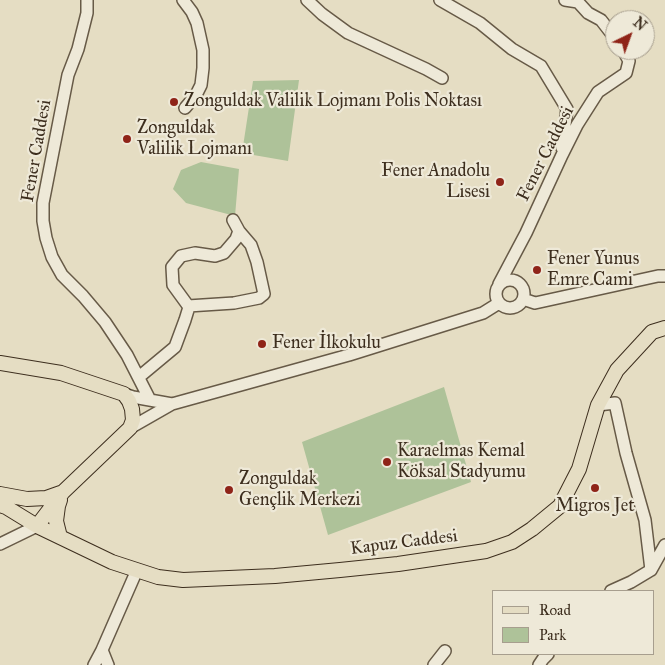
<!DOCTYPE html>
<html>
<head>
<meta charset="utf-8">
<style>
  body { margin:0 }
  #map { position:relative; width:665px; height:665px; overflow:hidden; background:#e5ddc3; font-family:"IM FELL Great Primer",serif }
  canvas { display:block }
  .legend { position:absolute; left:492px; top:590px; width:162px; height:65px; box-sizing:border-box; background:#eee9d8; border:1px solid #a79e8e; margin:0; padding:6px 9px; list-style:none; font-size:15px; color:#3d2e1e }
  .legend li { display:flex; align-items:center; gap:10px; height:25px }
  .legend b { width:25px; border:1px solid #a79e8e }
  .north { position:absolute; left:605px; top:10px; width:50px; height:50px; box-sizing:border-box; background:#eee9d8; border:1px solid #a79e8e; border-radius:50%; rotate:42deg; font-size:14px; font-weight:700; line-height:20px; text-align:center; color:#3d2e1e }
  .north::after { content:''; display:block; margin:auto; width:18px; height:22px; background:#8f2418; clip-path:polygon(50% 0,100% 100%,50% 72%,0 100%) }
</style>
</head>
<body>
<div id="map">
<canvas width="665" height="665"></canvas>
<ul class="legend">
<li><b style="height:6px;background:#e5ddc3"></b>Road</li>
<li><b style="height:14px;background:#aec299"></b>Park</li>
</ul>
<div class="north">N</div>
</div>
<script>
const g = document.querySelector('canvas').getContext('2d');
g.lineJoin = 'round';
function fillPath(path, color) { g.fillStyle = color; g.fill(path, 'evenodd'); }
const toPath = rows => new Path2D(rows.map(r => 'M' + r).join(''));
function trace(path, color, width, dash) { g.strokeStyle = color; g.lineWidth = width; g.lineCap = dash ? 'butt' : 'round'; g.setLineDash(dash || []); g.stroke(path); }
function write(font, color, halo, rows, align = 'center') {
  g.font = font + ' "IM FELL Great Primer",serif'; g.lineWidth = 4.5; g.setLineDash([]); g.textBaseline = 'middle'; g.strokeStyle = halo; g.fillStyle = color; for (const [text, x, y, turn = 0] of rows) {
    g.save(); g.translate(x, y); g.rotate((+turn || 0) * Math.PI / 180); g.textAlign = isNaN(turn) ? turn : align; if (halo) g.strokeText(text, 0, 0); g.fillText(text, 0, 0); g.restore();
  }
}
fillPath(toPath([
  [299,80,288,161,242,153,253,81],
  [201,162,239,169,235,216,186,203,173,189,181,170],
  [444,387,471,482,328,535,302,442]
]), '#aec299');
const minor = toPath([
  [87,0,87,13,78,49,68,75,43,203,43,221,46,238,52,257,62,275,83,296,105,322,127,355,150,400],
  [183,0,192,12,197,23,203,50,203,68,201,85,196,95,185,108],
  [307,0,322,14,348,33,426,69,442,78],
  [440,0,480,23,512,49,541,66,567,109,562,148],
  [565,0,578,2],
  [578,0,578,2,588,13,601,20,615,38],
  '496 294a14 14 0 1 1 28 0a14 14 0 1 1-28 0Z',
  [499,284,526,233,562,155,577,125,598,92,626,73,629,61,623,50],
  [523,299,535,303,658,276,665,276],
  [188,306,234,303,259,298,264,294,257,262,251,245,239,231],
  [139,377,175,347,185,320,189,307,173,285,172,267,181,256,195,253,215,256,224,253,236,239,239,231,233,220],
  [124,394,133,397,172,404],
  [598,405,615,403,626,453,645,520,651,570,631,582,611,591],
  [130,428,172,404,349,355,483,313,499,303],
  [0,544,37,526],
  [651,570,665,545],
  [94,665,102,650],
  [108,665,102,650,137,570],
  [434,665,445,651],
  [539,665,543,659,548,654]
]);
const major = toPath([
  [0,363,61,373,124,394,129,401,132,409,133,420,130,428,63,492,37,526],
  [0,494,27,499,46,498,63,492],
  [60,500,58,506,56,521,60,537],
  [0,505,6,507,37,526,112,562,158,577,183,580,275,576,340,570,398,564,486,551,512,542,532,529,560,506,579,469,598,405,617,370,652,332,665,328]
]);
trace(minor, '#675a47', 14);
trace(major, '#3d2e1e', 16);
trace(minor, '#eee9d8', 11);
trace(major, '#e5ddc3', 14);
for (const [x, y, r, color] of [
  [174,102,5,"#8f2418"],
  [127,139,5,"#8f2418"],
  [500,182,5,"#8f2418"],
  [537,270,5,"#8f2418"],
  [262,344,5,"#8f2418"],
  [387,462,5,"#8f2418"],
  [595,488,5,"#8f2418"],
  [229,490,5,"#8f2418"]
]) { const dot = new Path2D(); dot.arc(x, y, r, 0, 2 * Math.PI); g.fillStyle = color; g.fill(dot); trace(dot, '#eee9d8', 2); }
write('18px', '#3d2e1e', '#eee9d8', [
  ["Zonguldak Valilik Lojmanı Polis Noktası",184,102],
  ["Zonguldak",137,129],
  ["Valilik Lojmanı",137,150],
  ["Fener Anadolu",490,172,"right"],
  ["Lisesi",490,193,"right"],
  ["Fener Yunus",547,260],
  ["Emre Cami",547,281],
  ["Fener İlkokulu",272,344],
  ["Karaelmas Kemal",397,452],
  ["Köksal Stadyumu",397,473],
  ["Zonguldak",239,480],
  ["Gençlik Merkezi",239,501],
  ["Migros Jet",595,507,"center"]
], 'left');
write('18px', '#3d2e1e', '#eee9d8', [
  ["Fener Caddesi",37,151,-80],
  ["Fener Caddesi",546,154,-63],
  ["Kapuz Caddesi",404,543,-7]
]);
</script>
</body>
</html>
